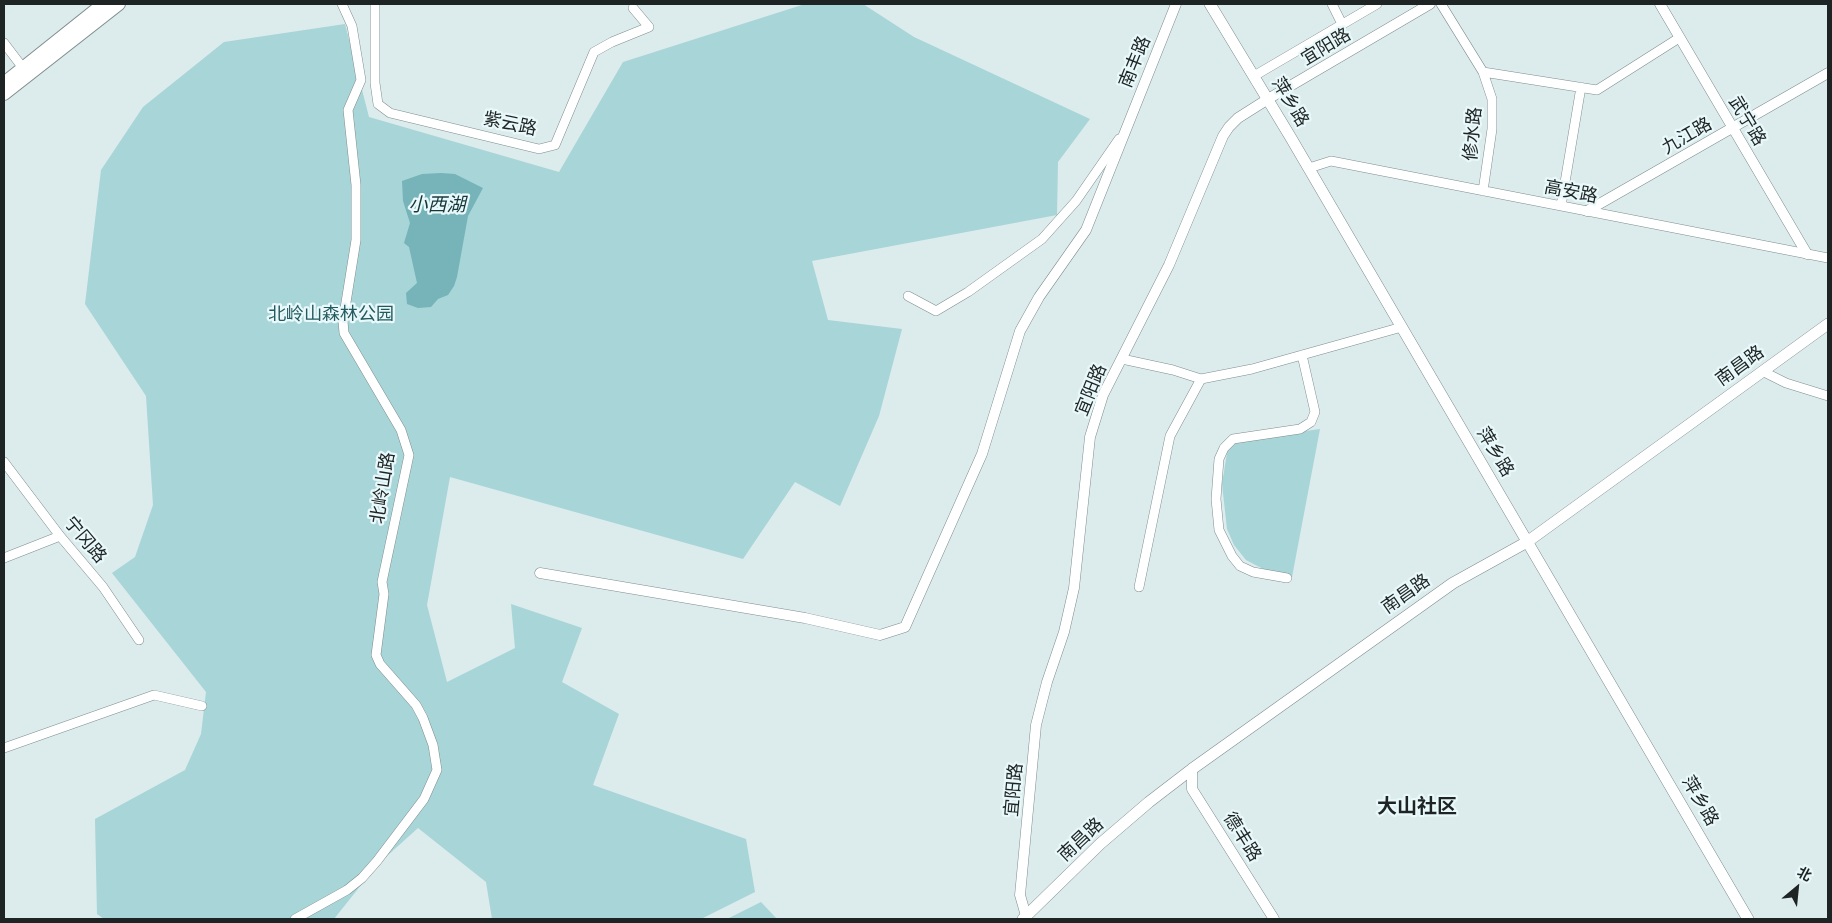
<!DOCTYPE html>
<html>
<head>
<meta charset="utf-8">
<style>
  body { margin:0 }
  #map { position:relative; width:1832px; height:923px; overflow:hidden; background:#dcebec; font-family:"Alegreya Sans","Noto Sans SC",sans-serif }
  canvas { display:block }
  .frame { position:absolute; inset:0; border:5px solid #1e2424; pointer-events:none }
  .north { position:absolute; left:1772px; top:863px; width:50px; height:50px; -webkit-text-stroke:4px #e9f8fa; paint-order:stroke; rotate:28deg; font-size:14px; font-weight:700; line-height:20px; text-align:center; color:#1e2424 }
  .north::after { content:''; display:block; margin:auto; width:18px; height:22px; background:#1e2424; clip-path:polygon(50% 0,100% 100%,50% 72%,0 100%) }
</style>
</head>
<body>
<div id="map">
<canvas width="1832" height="923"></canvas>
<div class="frame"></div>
<div class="north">北</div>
</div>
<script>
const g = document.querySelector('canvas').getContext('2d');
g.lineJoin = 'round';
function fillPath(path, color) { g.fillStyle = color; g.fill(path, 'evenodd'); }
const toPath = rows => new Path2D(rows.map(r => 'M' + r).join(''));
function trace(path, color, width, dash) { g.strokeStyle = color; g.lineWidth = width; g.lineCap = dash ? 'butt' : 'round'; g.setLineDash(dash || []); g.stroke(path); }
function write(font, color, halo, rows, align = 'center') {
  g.font = font + ' "Alegreya Sans","Noto Sans SC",sans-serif'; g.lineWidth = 4.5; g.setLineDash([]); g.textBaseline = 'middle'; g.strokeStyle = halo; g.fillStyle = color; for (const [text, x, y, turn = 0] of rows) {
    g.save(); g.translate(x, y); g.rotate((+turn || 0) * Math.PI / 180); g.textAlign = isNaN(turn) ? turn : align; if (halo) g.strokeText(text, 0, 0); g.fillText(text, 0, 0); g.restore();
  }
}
fillPath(toPath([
  [805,4,863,4,914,37,1090,119,1058,162,1057,215,812,261,828,320,902,329,879,416,840,506,795,482,743,559,450,477,427,605,447,682,515,648,511,604,582,628,562,682,619,714,593,785,746,839,755,892,701,919,492,919,486,882,418,828,377,865,334,919,104,919,97,914,95,819,185,770,201,734,206,692,112,573,135,557,153,505,146,396,85,304,101,170,143,107,224,42,345,24,369,117,559,172,623,62],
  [1320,429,1292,577,1267,571,1246,560,1234,545,1227,529,1222,484,1227,453,1230,446,1236,441],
  [761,902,777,919,727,919]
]), '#a7d5d8');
fillPath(toPath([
  [441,173,455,174,483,188,468,216,457,277,454,286,448,295,438,299,431,307,418,308,407,304,406,293,417,283,409,247,404,243,410,223,403,201,402,181,422,174]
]), '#76b4b9');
const minor = toPath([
  [375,4,375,83,378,104,390,113,539,149,555,145,594,52,612,42,649,27,633,8],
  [1332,4,1342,24],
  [1441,4,1483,72,1492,99,1492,129,1483,191],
  [4,43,23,68],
  [1483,72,1597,90,1679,38],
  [1254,76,1377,4],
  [1309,168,1331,161,1828,258],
  [1561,206,1581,87],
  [908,296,936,311,968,292,1042,239,1076,201,1119,139],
  [1122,359,1173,370,1201,379,1252,369,1402,327],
  [1762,371,1786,383,1828,396],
  [4,462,60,536,103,587,139,640],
  [4,558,60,536],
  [1287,578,1253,572,1240,566,1232,556,1219,530,1216,499,1219,459,1224,448,1233,439,1300,429,1311,422,1315,412,1302,355],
  [1139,587,1170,436,1201,379],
  [4,748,154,695,202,706],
  [295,919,347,890,362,878,377,861,424,799,437,770,433,745,423,718,416,705,380,664,376,655,384,594,382,582,409,455,401,430,344,333,343,321,356,240,356,185,348,110,361,80,352,26,342,4]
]);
const tertiary = toPath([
  [1660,4,1807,254],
  [1587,211,1828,73],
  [540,573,805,618,880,635,905,627,982,454,1020,331,1039,297,1086,230,1176,4],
  [1192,769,1192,789,1274,919],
  [1026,916,1020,895,1036,725,1047,682,1064,632,1074,588,1090,437,1103,395,1169,265,1223,136,1229,127,1238,118,1268,99,1430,4]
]);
const secondary = toPath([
  [1210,4,1291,138,1748,919],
  [1023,919,1100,844,1149,802,1192,769,1453,583,1527,542,1828,324]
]);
const primary = toPath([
  [4,83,103,4],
  [4,94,119,4]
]);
trace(minor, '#7f8d8e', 10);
trace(tertiary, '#7f8d8e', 11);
trace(secondary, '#7f8d8e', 12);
trace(primary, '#7f8d8e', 14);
trace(minor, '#fff', 9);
trace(tertiary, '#fff', 10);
trace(secondary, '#fff', 11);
trace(primary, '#fff', 12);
write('18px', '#1e2424', '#e9f8fa', [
  ["宜阳路",1326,47,-31],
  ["南丰路",1135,62,-68],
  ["萍乡路",1290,102,59],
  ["武宁路",1747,121,59],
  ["紫云路",510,124,12],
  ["修水路",1473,134,-85],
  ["九江路",1687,136,-30],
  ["高安路",1571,192,11],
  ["南昌路",1740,366,-36],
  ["宜阳路",1091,390,-68],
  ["萍乡路",1495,452,59],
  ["北岭山路",383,488,-81],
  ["宁冈路",85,540,50],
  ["南昌路",1406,594,-35],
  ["宜阳路",1014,790,-85],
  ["萍乡路",1700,801,60],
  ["德丰路",1242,837,58],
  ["南昌路",1081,840,-43]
]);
write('18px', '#245a5e', '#e9f8fa', [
  ["北岭山森林公园",331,315]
]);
write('italic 19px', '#163638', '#e9f8fa', [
  ["小西湖",437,205]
]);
write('bold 20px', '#1e2424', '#e9f8fa', [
  ["大山社区",1417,807]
]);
</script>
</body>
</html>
